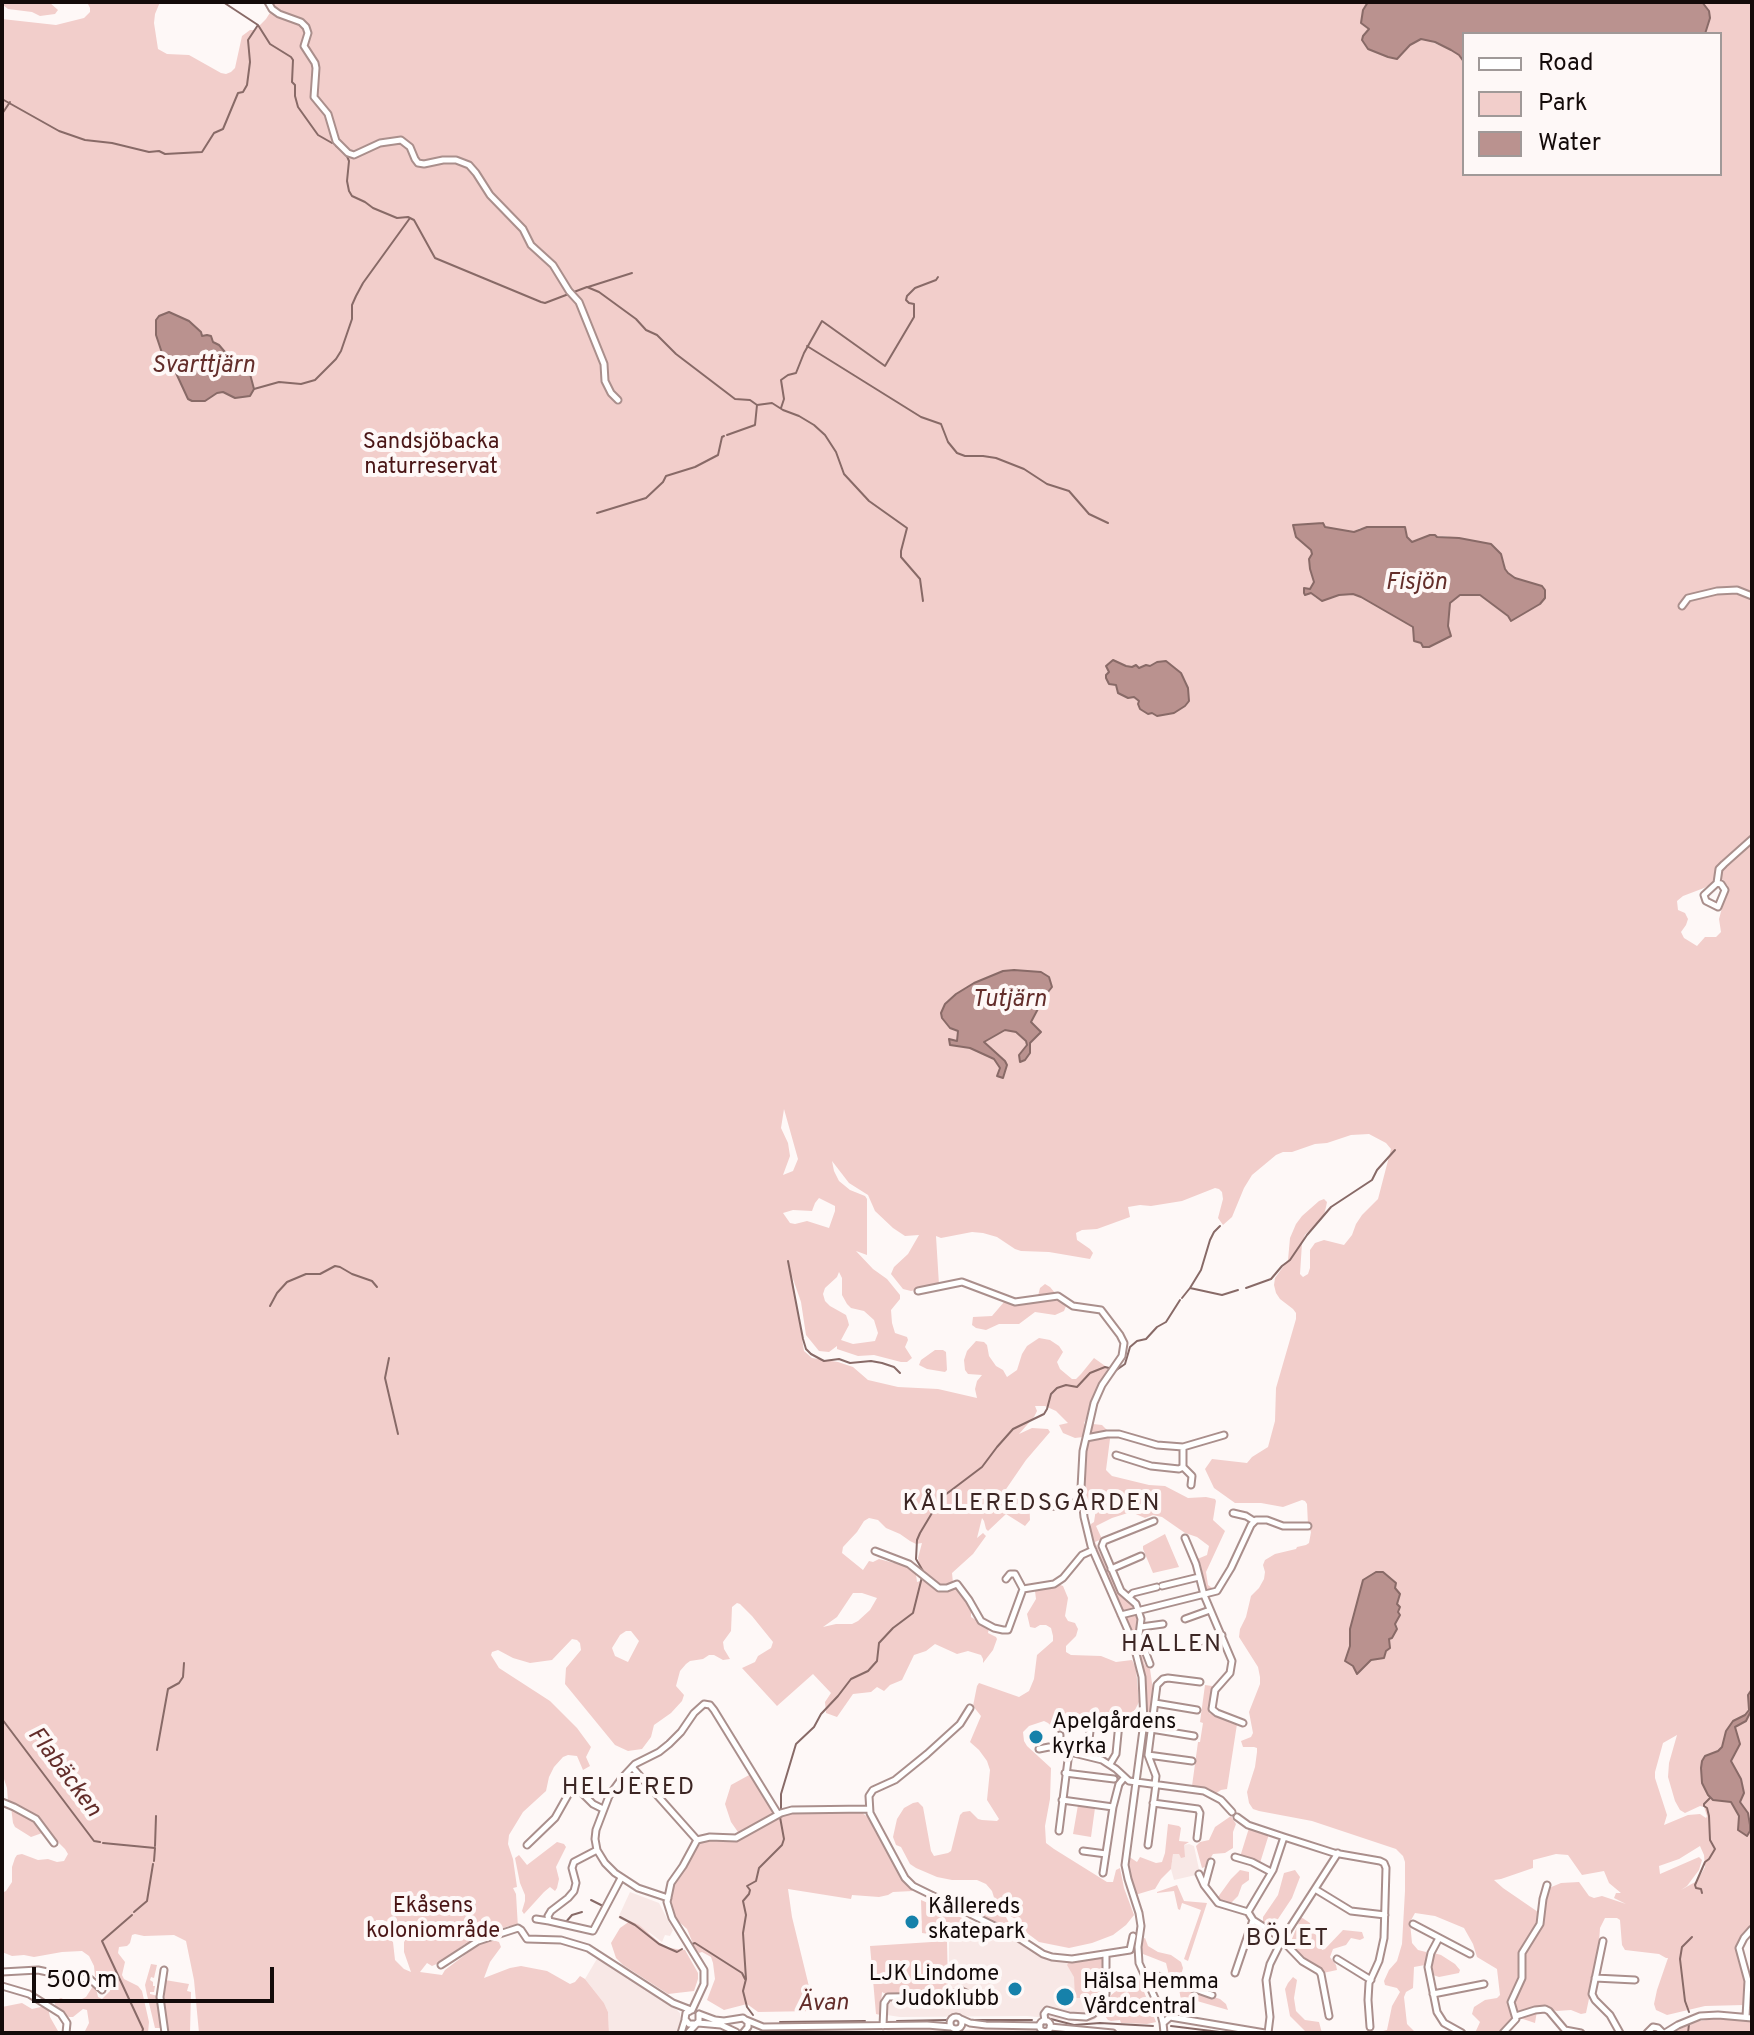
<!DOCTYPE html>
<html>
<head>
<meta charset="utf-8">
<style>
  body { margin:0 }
  #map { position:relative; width:1754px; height:2035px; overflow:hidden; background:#fef8f7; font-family:Overpass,sans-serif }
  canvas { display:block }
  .frame { position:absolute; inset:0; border:4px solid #140b0a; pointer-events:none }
  .legend { position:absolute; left:1462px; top:32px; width:260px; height:144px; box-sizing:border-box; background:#fef8f7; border:2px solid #a09998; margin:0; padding:10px 14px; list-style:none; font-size:24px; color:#140b0a }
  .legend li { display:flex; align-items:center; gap:16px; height:40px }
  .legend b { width:40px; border:2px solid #a09998 }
  .scale { position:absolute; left:32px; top:1967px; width:242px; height:36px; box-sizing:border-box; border:4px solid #140b0a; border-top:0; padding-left:10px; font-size:24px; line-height:28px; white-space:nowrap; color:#140b0a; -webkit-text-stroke:6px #fef8f7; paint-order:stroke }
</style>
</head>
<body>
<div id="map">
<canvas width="1754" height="2035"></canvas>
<div class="frame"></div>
<ul class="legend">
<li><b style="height:10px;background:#fff"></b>Road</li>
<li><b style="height:22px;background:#f2cecb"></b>Park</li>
<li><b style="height:22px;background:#ba928f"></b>Water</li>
</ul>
<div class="scale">500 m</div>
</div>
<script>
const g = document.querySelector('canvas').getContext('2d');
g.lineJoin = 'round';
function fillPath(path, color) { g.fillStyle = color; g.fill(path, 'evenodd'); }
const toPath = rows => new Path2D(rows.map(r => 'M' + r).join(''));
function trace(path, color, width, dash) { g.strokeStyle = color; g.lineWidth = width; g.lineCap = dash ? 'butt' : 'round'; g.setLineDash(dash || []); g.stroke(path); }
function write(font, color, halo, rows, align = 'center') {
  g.font = font + ' Overpass,sans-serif'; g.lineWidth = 8; g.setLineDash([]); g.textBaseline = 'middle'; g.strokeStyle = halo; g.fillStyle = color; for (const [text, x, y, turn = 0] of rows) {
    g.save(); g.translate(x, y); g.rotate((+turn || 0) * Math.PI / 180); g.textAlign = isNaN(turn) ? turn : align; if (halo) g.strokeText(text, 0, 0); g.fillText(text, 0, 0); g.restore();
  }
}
fillPath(toPath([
  [1189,1844,1194,1846,1200,1874,1174,1880,1171,1869,1174,1847],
  [630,1892,659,1903,673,1930,670,1936,665,1935,662,1942,650,1933,618,1918],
  [1004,1932,1056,1959,1106,1955,1106,1997,1101,2014,1094,2020,1086,2022,1027,2016,900,2017,887,2015,886,2004,889,1999,949,1994,949,1939,998,1937],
  [598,1957,677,2010,680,2013,683,2033,609,2033,608,2012,604,2003,585,1979],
  [994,2028,1033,2029,1041,2033,880,2033,883,2030,885,2031,891,2029,949,2029,953,2032,962,2033,965,2030]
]), '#f8e8e6');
fillPath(toPath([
  [4,2,49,2,58,10,55,14,40,16,32,12,8,9,3,5],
  [87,2,160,2,155,14,154,23,158,49,167,54,189,55,221,73,226,74,231,72,235,68,242,36,250,30,255,30,266,19,273,8,270,2,1426,2,1427,40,1451,50,1459,55,1464,62,1464,174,1720,174,1720,34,1697,34,1565,2,1752,2,1752,1928,1738,1948,1739,1959,1746,1986,1744,2005,1705,2006,1667,2015,1656,2010,1654,2004,1657,1990,1668,1958,1666,1958,1659,1954,1625,1950,1622,1945,1620,1920,1617,1918,1605,1918,1600,1928,1598,1956,1586,2013,1581,2014,1571,2010,1557,2011,1540,2007,1537,2011,1535,2023,1517,2017,1499,2033,1475,2033,1480,2022,1472,2014,1474,2007,1485,2000,1497,1998,1500,1995,1497,1969,1477,1957,1473,1944,1464,1928,1435,1916,1415,1913,1410,1922,1412,1943,1418,1950,1426,1952,1427,1955,1425,1965,1414,1967,1413,1988,1406,1992,1404,1997,1407,2024,1416,2033,1375,2033,1387,2030,1392,2006,1400,1992,1397,1988,1385,1985,1384,1981,1389,1970,1397,1961,1402,1944,1405,1891,1405,1862,1403,1856,1396,1849,1312,1821,1259,1811,1253,1809,1249,1803,1247,1792,1255,1767,1257,1752,1257,1748,1254,1747,1243,1747,1241,1741,1251,1737,1253,1733,1249,1712,1260,1684,1260,1677,1258,1667,1239,1637,1240,1629,1246,1617,1251,1596,1259,1588,1264,1579,1265,1572,1263,1565,1265,1560,1275,1554,1296,1549,1297,1547,1306,1545,1309,1543,1311,1532,1308,1525,1307,1504,1305,1501,1302,1500,1283,1507,1261,1503,1235,1503,1214,1488,1205,1469,1212,1459,1247,1463,1252,1457,1268,1447,1275,1421,1276,1388,1296,1319,1296,1313,1293,1309,1280,1299,1276,1293,1274,1285,1275,1278,1288,1260,1290,1238,1296,1224,1302,1216,1319,1201,1324,1199,1327,1202,1326,1207,1324,1215,1305,1235,1302,1243,1300,1274,1303,1277,1308,1274,1310,1268,1310,1250,1315,1243,1324,1240,1344,1245,1352,1235,1356,1224,1362,1215,1378,1199,1391,1149,1386,1143,1369,1134,1351,1135,1327,1143,1315,1144,1292,1152,1283,1152,1276,1155,1252,1175,1244,1188,1232,1217,1223,1225,1218,1218,1223,1199,1222,1192,1219,1189,1215,1188,1182,1201,1151,1206,1140,1205,1128,1207,1130,1217,1097,1229,1082,1230,1076,1233,1077,1240,1090,1249,1093,1253,1090,1259,1049,1252,1021,1251,1015,1249,997,1237,983,1233,972,1232,941,1238,936,1236,939,1285,911,1291,903,1289,891,1274,894,1267,908,1254,919,1235,905,1236,893,1228,875,1211,868,1195,849,1183,832,1161,834,1171,839,1181,850,1190,865,1196,867,1199,867,1255,856,1251,873,1269,887,1279,900,1295,900,1299,891,1310,892,1323,895,1333,907,1337,908,1340,905,1347,912,1358,907,1362,901,1362,874,1355,858,1356,837,1349,837,1346,829,1352,819,1351,806,1335,801,1302,792,1276,804,1351,812,1358,838,1362,853,1367,868,1380,898,1387,938,1389,977,1398,975,1389,977,1381,982,1375,968,1374,965,1370,964,1360,967,1351,976,1341,984,1342,987,1345,989,1356,996,1366,1003,1370,1007,1377,1017,1370,1022,1354,1027,1346,1039,1338,1050,1340,1059,1346,1063,1352,1057,1362,1060,1369,1072,1379,1076,1379,1081,1374,1094,1358,1108,1368,1093,1396,1087,1417,1084,1423,1086,1427,1083,1437,1075,1438,1063,1433,1059,1425,1068,1423,1056,1411,1045,1406,1035,1406,1037,1411,1034,1417,1019,1434,1032,1428,1048,1429,1050,1432,1026,1460,1002,1495,1011,1499,1014,1496,1015,1489,1029,1497,1030,1520,1025,1526,1006,1514,988,1531,986,1529,984,1521,982,1518,977,1538,983,1533,986,1536,973,1554,952,1573,953,1583,967,1601,971,1608,971,1617,989,1628,988,1633,996,1637,997,1639,993,1650,983,1663,983,1659,981,1655,968,1651,957,1654,935,1644,926,1651,914,1655,902,1680,890,1685,884,1691,877,1687,871,1692,853,1694,837,1717,826,1713,825,1702,831,1693,813,1674,777,1706,742,1668,755,1662,758,1656,771,1648,773,1642,752,1616,740,1604,737,1603,732,1607,731,1631,723,1642,724,1649,730,1659,723,1660,714,1655,709,1655,703,1659,690,1661,686,1664,680,1671,676,1686,684,1695,682,1701,671,1713,654,1725,651,1737,642,1749,628,1751,615,1745,565,1684,566,1668,581,1650,580,1643,577,1640,572,1639,552,1660,530,1663,513,1658,498,1650,492,1652,491,1655,499,1668,550,1701,577,1728,591,1747,586,1757,590,1766,583,1770,577,1756,568,1755,563,1757,554,1767,549,1777,546,1791,523,1812,509,1835,508,1844,513,1859,517,1887,513,1888,516,1894,518,1928,510,1928,509,1926,486,1934,487,1936,467,1945,465,1944,439,1963,432,1966,427,1963,420,1972,442,1975,445,1970,470,1951,468,1948,488,1939,489,1941,493,1940,499,1942,501,1947,490,1962,484,1978,510,1968,521,1966,547,1971,570,1984,575,1982,580,1976,585,1979,604,2003,608,2012,609,2033,199,2033,194,1980,186,1941,174,1935,144,1936,135,1934,132,1935,130,1943,127,1946,119,1947,118,1953,125,1962,122,1975,124,1979,138,1986,142,1991,149,2022,148,2033,84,2033,89,2023,87,2010,83,2009,73,2017,69,2017,56,2008,54,2001,61,1998,69,2002,80,2000,86,1997,93,1986,96,1988,98,1997,102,1999,110,1991,111,1984,97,1979,95,1976,94,1966,89,1956,82,1951,62,1952,34,1957,24,1955,12,1956,2,1952,2,1893,6,1891,12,1882,12,1867,15,1858,17,1855,22,1854,38,1860,48,1859,57,1862,64,1861,68,1854,65,1849,51,1835,45,1832,31,1837,15,1827,13,1823,11,1807,8,1802,7,1788,2,1773,2,19,56,25,84,18,90,12,90,8],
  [1323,523,1325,527,1354,532,1360,528,1395,527,1406,531,1406,537,1412,542,1418,539,1443,536,1491,544,1504,561,1505,569,1508,573,1515,578,1541,586,1545,590,1545,598,1530,610,1511,621,1508,617,1480,595,1460,595,1450,603,1448,626,1451,636,1429,647,1413,636,1413,627,1361,597,1353,594,1316,598,1311,592,1310,589,1314,582,1310,559,1313,554,1311,550,1296,537,1293,525],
  [1116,661,1126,666,1139,668,1146,665,1150,666,1166,661,1181,673,1187,684,1179,709,1174,713,1157,716,1152,713,1148,714,1140,709,1139,701,1134,697,1127,698,1118,693,1118,687,1108,674],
  [1721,878,1728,886,1719,919,1721,932,1716,937,1705,937,1697,946,1684,938,1681,932,1686,925,1688,919,1685,913,1678,910,1677,901,1683,896,1704,888],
  [784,1109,798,1159,793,1171,783,1175,790,1156,788,1143,781,1128],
  [819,1198,835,1206,835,1211,829,1228,807,1221,795,1224,790,1223,783,1213,793,1210,812,1211,815,1203],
  [839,1272,842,1278,842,1295,847,1304,851,1308,864,1311,874,1320,878,1333,875,1341,853,1344,841,1340,849,1325,848,1321,846,1315,830,1306,825,1301,823,1294,825,1288,837,1277],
  [869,1518,878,1520,886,1528,900,1534,910,1541,916,1544,922,1543,918,1558,920,1567,933,1584,934,1587,923,1580,917,1582,916,1574,912,1569,896,1561,894,1563,879,1559,873,1562,869,1561,863,1570,842,1553,843,1547,857,1532,864,1521],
  [853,1593,862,1593,877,1598,870,1610,858,1621,852,1624,836,1624,823,1627,837,1617],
  [626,1631,631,1631,639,1641,628,1662,615,1656,612,1648,620,1635],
  [1677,1735,1669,1763,1668,1777,1675,1801,1680,1810,1685,1813,1700,1806,1704,1807,1707,1816,1706,1818,1700,1814,1688,1815,1664,1825,1667,1815,1655,1778,1655,1772,1663,1743],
  [1700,1846,1704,1855,1705,1867,1697,1881,1681,1890,1687,1886,1699,1870,1702,1860,1699,1857,1660,1874,1659,1866,1679,1859],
  [1556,1854,1568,1855,1582,1875,1604,1871,1609,1883,1621,1893,1616,1893,1614,1898,1626,1904,1602,1896,1594,1898,1589,1896,1579,1882,1561,1883,1549,1888,1541,1911,1538,1912,1503,1888,1494,1880,1501,1879,1533,1868,1533,1860],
  [376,1920,383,1920,399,1928,402,1925,407,1932,408,1936,404,1942,404,1952,411,1972,404,1969,395,1960,393,1942,377,1928],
  [1045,1284,1050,1287,1066,1306,1064,1311,1055,1315,1035,1312,1019,1324,999,1324,986,1330,976,1328,972,1325,973,1317,992,1316,1004,1302,1013,1301,1020,1297,1035,1298,1038,1296,1040,1288],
  [935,1350,943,1350,946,1352,947,1370,945,1372,927,1369,919,1365,921,1360],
  [1093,1424,1102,1425,1107,1430,1110,1439,1106,1470,1112,1476,1149,1485,1165,1486,1188,1498,1206,1497,1215,1499,1216,1501,1213,1520,1225,1531,1206,1572,1208,1585,1215,1590,1204,1593,1200,1577,1203,1576,1200,1565,1197,1565,1195,1560,1207,1555,1209,1546,1197,1537,1185,1533,1162,1517,1153,1515,1145,1518,1131,1512,1112,1518,1096,1526,1102,1539,1095,1542,1118,1592,1133,1604,1132,1610,1122,1612,1095,1552,1089,1534,1091,1524,1094,1522,1096,1509,1093,1504,1084,1502,1085,1453,1089,1428],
  [1165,1534,1179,1567,1153,1573,1143,1549,1143,1546],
  [1058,1584,1063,1586,1068,1598,1065,1616,1068,1621,1075,1623,1078,1629,1076,1636,1066,1646,1066,1652,1071,1655,1101,1656,1116,1662,1132,1660,1136,1668,1139,1702,1135,1710,1130,1713,1109,1718,1078,1729,1056,1730,1048,1723,1044,1721,1029,1726,1023,1732,1024,1741,1027,1746,1051,1768,1050,1799,1045,1826,1046,1843,1054,1849,1107,1882,1113,1882,1116,1870,1120,1868,1124,1888,1134,1915,1126,1925,1113,1935,1092,1943,1069,1948,1039,1942,1027,1933,1018,1921,997,1907,992,1891,986,1884,977,1880,952,1880,937,1877,916,1868,910,1864,901,1847,896,1845,893,1837,897,1819,904,1808,913,1803,918,1802,923,1807,931,1851,934,1856,948,1853,951,1851,960,1815,963,1812,970,1811,978,1819,982,1820,997,1821,999,1819,987,1800,990,1770,987,1761,979,1750,970,1742,981,1716,973,1706,977,1686,979,1683,1019,1697,1029,1691,1034,1679,1037,1655,1053,1641,1053,1636,1051,1628,1046,1625,1040,1625,1035,1628,1030,1627,1027,1614,1036,1599,1035,1591],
  [1135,1614,1138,1616,1139,1622,1136,1636,1145,1665,1150,1669,1153,1690,1142,1766,1145,1720,1144,1681,1125,1619,1126,1616],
  [1205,1685,1212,1686,1213,1690,1209,1713,1237,1724,1227,1789,1221,1790,1215,1794,1201,1788,1192,1786,1198,1742,1200,1742,1203,1723,1200,1722],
  [751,1774,775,1814,740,1835,731,1822,725,1804,731,1785],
  [1078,1805,1095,1808,1091,1837,1073,1834],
  [860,1811,870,1819,903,1881,913,1891,893,1892,888,1895,879,1897,852,1895,851,1899,788,1889,792,1917,815,2011,758,2012,747,2004,724,2010,707,2000,715,1979,713,1963,711,1957,702,1952,699,1953,694,1946,687,1929,677,1920,673,1912,670,1897,674,1885,685,1868,699,1841,714,1839,732,1842,738,1841,778,1816,791,1812],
  [1231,1816,1236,1824,1233,1832,1233,1848,1225,1853,1213,1854,1205,1867,1202,1868,1196,1846,1200,1842,1209,1840,1215,1827],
  [1168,1824,1179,1826,1181,1828,1179,1841,1189,1842,1184,1845,1185,1857,1181,1858,1179,1854,1173,1854,1171,1869,1161,1879,1155,1889,1135,1895,1128,1870,1128,1856,1137,1862,1140,1857,1156,1863,1162,1862,1165,1853],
  [1249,1828,1269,1834,1260,1863,1272,1867,1270,1870,1240,1857],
  [557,1842,564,1844,566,1847,556,1867,559,1879,557,1888,555,1891,550,1887,544,1892,524,1914,522,1911,525,1901,525,1895,520,1883,515,1858,519,1855,527,1865],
  [1240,1870,1249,1872,1249,1880,1242,1885,1238,1896,1230,1904,1220,1903,1218,1897,1231,1879],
  [1295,1870,1300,1877,1292,1898,1278,1919,1266,1926,1263,1923,1263,1917,1278,1895,1284,1873],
  [1177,1885,1184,1901,1207,1903,1188,1961,1184,1959,1201,1910,1182,1903,1180,1910,1178,1909,1174,1891,1157,1893,1157,1892],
  [921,1900,985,1928,999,1930,1001,1932,998,1936,936,1935,922,1933],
  [973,1901,1005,1915,1014,1933,974,1914],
  [1301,1917,1310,1923,1312,1931,1318,1937,1322,1950,1325,1949,1343,1930,1362,1932,1364,1938,1360,1940,1351,1938,1346,1945,1333,1949,1330,1957,1336,1965,1337,1970,1323,1973,1304,1963,1289,1946],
  [630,1921,639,1925,660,1943,669,1948,685,1950,698,1973,698,1979,694,1991,668,1994,623,1965,616,1958,611,1943,620,1928],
  [1145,1938,1148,1946,1158,1952,1171,1955,1181,1962,1183,1968,1180,1979,1173,1978,1169,1975,1166,1963,1143,1954,1141,1944,1142,1939],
  [947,1941,948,1989,941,1996,889,1996,882,1992,880,2015,876,2014,870,1946],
  [1434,1953,1441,1955,1455,1964,1460,1970,1459,1973,1439,1977,1430,1974,1431,1959],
  [1100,1957,1104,1960,1104,1994,1098,2005,1089,1998,1075,1998,1074,1977,1067,1965,1069,1962],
  [151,1964,157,1965,154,1978,151,1977,150,1980,153,1982,153,1986,155,1986,154,1992,150,1992,150,1994,158,1996,163,2028,155,2028,147,1995,145,1985],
  [1293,1977,1297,1980,1294,1998,1296,2011,1305,2020,1319,2022,1322,2033,1307,2033,1290,2016,1285,1989,1288,1983],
  [1135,1979,1139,1979,1156,2022,1147,2024,1121,2023,1120,2020,1111,2021,1108,2020,1105,2016,1105,2007,1110,1996,1116,1991,1128,1992,1128,1985],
  [165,1980,189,1984,187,1991,191,1992,190,2033,169,2033,164,2009],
  [1186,1988,1220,1999,1226,2004,1228,2010,1197,2001,1189,2003,1188,2001,1181,2000,1179,1989],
  [22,2003,32,2009,45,2006,48,2008,50,2017,58,2031,56,2033,2,2033,2,2007],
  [1722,2018,1752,2022,1752,2033,1671,2033,1698,2021]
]), '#f2cecb');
const water = toPath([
  [1368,2,1702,2,1709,11,1710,18,1705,34,1464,34,1464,62,1459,55,1451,50,1435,42,1421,39,1410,45,1397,59,1388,57,1368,49,1362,40,1363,36,1369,29,1361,23,1363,10,1368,2],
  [169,312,189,321,201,332,202,336,207,335,211,336,213,342,219,345,235,364,250,374,254,389,250,396,235,398,223,392,217,393,205,401,192,401,188,399,176,373,170,367,169,363,162,353,156,335,156,320,159,316,169,312],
  [1323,523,1325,527,1354,532,1367,527,1405,527,1407,537,1412,542,1430,535,1435,535,1437,537,1459,538,1491,544,1501,554,1505,569,1508,573,1515,578,1542,586,1545,590,1545,598,1540,604,1511,621,1508,616,1480,595,1460,595,1450,603,1448,626,1451,636,1429,647,1423,647,1421,643,1414,641,1413,627,1361,597,1353,594,1339,595,1322,601,1311,593,1305,595,1304,593,1304,588,1310,589,1314,582,1310,569,1309,559,1312,554,1311,550,1296,537,1293,525,1323,523],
  [1113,660,1126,666,1132,667,1136,665,1139,668,1146,665,1150,666,1157,662,1166,661,1181,673,1188,688,1189,701,1185,706,1174,713,1157,716,1152,713,1148,714,1140,709,1138,704,1139,701,1134,697,1128,698,1118,693,1116,685,1109,684,1106,678,1106,675,1109,672,1106,666,1113,660],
  [1014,970,1041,972,1049,977,1052,987,1044,997,1045,1001,1040,1005,1031,1022,1041,1032,1030,1043,1030,1053,1025,1060,1020,1062,1019,1055,1027,1045,1026,1041,1016,1032,1005,1030,984,1042,1005,1061,1007,1065,1003,1078,997,1076,1000,1068,994,1059,970,1048,950,1045,949,1039,957,1041,958,1031,950,1028,942,1018,941,1013,945,1004,956,994,974,983,1003,971,1014,970],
  [1376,1572,1383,1572,1396,1583,1395,1588,1400,1594,1397,1604,1400,1607,1398,1612,1400,1615,1395,1624,1397,1629,1392,1638,1389,1639,1390,1648,1386,1651,1384,1658,1371,1660,1357,1674,1353,1666,1345,1661,1350,1646,1350,1629,1363,1580,1376,1572],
  [1752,1689,1752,1709,1746,1721,1735,1727,1740,1744,1731,1761,1741,1779,1744,1793,1740,1802,1748,1813,1750,1825,1750,1831,1747,1836,1738,1830,1739,1816,1731,1802,1713,1800,1708,1795,1702,1783,1701,1768,1702,1761,1705,1756,1718,1751,1722,1747,1726,1731,1733,1721,1745,1715,1749,1710,1748,1695,1752,1689]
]);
fillPath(water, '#ba928f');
trace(water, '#886a67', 2);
trace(toPath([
  [223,2,258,25,270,44,291,57,293,60,292,82,295,85,295,96,298,107,318,135,332,143],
  [2,99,59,131,85,140,112,143,149,152,159,151,165,154,202,152,214,133,223,129,238,93,243,92,247,85,250,62,248,40,258,25],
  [2,114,10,102],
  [336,146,346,154,349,161,347,181,349,191,352,196,365,202,373,208,397,218,408,217,414,220,435,258,541,302,545,303,587,287,599,292,636,319,646,330,657,335,676,354,735,399,750,400,757,405,772,403,783,410,799,416,814,425,825,435,836,452,844,474,869,501,907,528,901,551,901,557,920,579,923,601],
  [588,287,632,273],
  [807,346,921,417,941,424,948,442,957,453,965,456,983,456,996,458,1024,469,1047,484,1069,491,1089,514,1108,523],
  [2,354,3,355],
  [254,389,279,382,301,384,315,380,336,359,341,351,352,319,352,305,356,296,363,283,410,218],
  [781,408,784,399,781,380,788,375,796,373,804,353,822,321,885,366,914,317,914,304,909,303,906,300,907,296,915,288,936,280,938,277],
  [727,435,755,425,757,405],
  [597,513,646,498,663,482,666,476,695,467,718,455,722,437,724,436],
  [788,1261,803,1339,806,1349,811,1354,824,1361,839,1359,850,1363,871,1361,882,1363,894,1367,900,1373],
  [1190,1288,1201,1270,1210,1240,1214,1232,1220,1226],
  [1246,1288,1271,1279,1282,1266,1290,1260,1307,1235,1331,1207,1372,1180,1377,1170,1395,1150],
  [1182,1298,1190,1288,1222,1295,1238,1290],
  [270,1306,277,1293,287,1282,306,1274,320,1274,335,1266,340,1267,352,1274,372,1281,377,1287],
  [389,1358,385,1378,398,1434],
  [1115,1371,1125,1364,1130,1347,1137,1341,1146,1339,1157,1327,1166,1322,1180,1300],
  [923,1571,916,1559,917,1540,920,1533,941,1498,982,1467,997,1447,1013,1429,1044,1414,1047,1409,1051,1394,1057,1388,1066,1385,1077,1387,1090,1373,1105,1367,1109,1368],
  [2,1719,94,1841,100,1842],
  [157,1750,168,1689,179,1683,183,1677,184,1663],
  [781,1811,781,1794,796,1744,814,1727,821,1714,838,1696,851,1679,868,1671,877,1661,879,1643,893,1628,913,1613,922,1577],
  [103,1843,155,1848,154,1861],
  [155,1846,156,1816],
  [1702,1893,1701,1889,1696,1888,1695,1885,1705,1862,1709,1859,1715,1849,1710,1840,1709,1816,1707,1808,1704,1806,1704,1804,1710,1798],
  [591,1900,603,1906],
  [134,1912,147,1901,153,1864],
  [132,1915,102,1941,143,2029,142,2033],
  [620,1917,635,1925,659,1944,677,1952,682,1949],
  [565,1923,572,1915,582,1912],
  [692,1944,695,1943,706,1950,742,1973,745,1979],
  [1689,2012,1685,2001,1680,1959,1682,1947,1692,1937],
  [753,2015,747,2007,743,1991,746,1979,743,1933,746,1915,743,1901,749,1894,750,1890,747,1886,756,1881,759,1868,782,1845,784,1839,780,1817],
  [1051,2019,1074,2025,1100,2023,1153,2026],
  [969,2020,1032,2020],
  [897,2021,947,2020],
  [780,2022,865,2021],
  [1171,2026,1228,2033],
  [1688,2033,1689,2024]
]), '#886a67', 2);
const minor = toPath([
  [268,2,272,9,279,14,301,22,306,27,308,33,304,46,315,63,316,68,314,97,328,114,336,141,348,153,354,155,380,143,401,140,410,147,415,159,418,163,424,164,443,160,456,160,469,165,476,173,490,195,523,229,531,245,553,265,569,291,579,302,604,364,605,381,611,393,618,400],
  [1682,606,1688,598,1717,591,1737,590,1752,596],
  [1717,883,1721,884,1725,890,1718,907,1706,901,1704,895,1717,883,1719,869,1724,864,1752,839],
  [918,1291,962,1282,1015,1302,1058,1296,1073,1306,1101,1310,1120,1335,1124,1343,1122,1356,1102,1385,1094,1403,1083,1451,1081,1488,1084,1517,1091,1546,1133,1642,1142,1677,1144,1722,1125,1865,1128,1879,1139,1913,1141,1926,1138,1947,1139,1963,1159,2007,1163,2023,1164,2033],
  [1086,1438,1107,1434,1119,1434,1157,1445,1183,1447,1224,1435],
  [1183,1447,1183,1467,1192,1476,1191,1485],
  [1116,1455,1151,1466,1179,1469,1183,1467],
  [1048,1507,1082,1502],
  [1233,1513,1246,1516,1254,1521],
  [1185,1538,1196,1564,1204,1595,1232,1661,1230,1673,1215,1690,1212,1709,1217,1713,1243,1723],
  [875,1551,909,1564,939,1588,947,1588,957,1584,969,1600,981,1621,994,1628,1003,1630,1008,1630,1023,1589,1054,1584,1063,1578,1082,1555,1093,1550],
  [1111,1569,1141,1556],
  [1006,1579,1010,1574,1015,1574,1023,1589],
  [1162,1586,1199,1577],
  [1129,1597,1133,1593,1157,1587],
  [1121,1615,1217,1591,1231,1568,1251,1525,1256,1520,1267,1520,1283,1526,1308,1526],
  [1185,1619,1210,1610],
  [1141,1627,1163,1624],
  [1196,1643,1222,1635],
  [1150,1664,1139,1635,1141,1619,1136,1604,1121,1591,1102,1546,1104,1541,1154,1521],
  [1155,1703,1197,1710],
  [970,1708,960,1724,927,1754,895,1780,873,1790,869,1796,870,1813,905,1878,913,1886,1017,1937,1043,1954,1052,1957,1072,1959,1130,1950,1133,1936],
  [1151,1729,1194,1736],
  [1039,1749,1049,1747,1102,1760,1116,1769,1129,1781,1204,1791,1221,1800,1232,1812],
  [1059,1750,1060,1735],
  [1148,1755,1192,1761],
  [1087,1756,1090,1731],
  [1110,1764,1116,1754,1119,1723],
  [632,1767,697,1840],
  [1065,1773,1114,1779],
  [1155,1784,1156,1776,1148,1755,1157,1685,1163,1679,1168,1678,1200,1682],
  [1062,1800,1113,1807],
  [2,1802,14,1807,36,1819,54,1843],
  [1153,1803,1198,1809,1200,1813,1197,1838],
  [1237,1817,1248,1825,1284,1837,1334,1853,1380,1861,1384,1863,1386,1868,1384,1938,1379,1961,1369,1983,1368,2000,1370,2027],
  [1059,1831,1069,1752],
  [527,1845,555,1818,568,1795,573,1791,581,1792,593,1804,603,1809],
  [1148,1845,1156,1784],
  [597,1850,574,1862,572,1868,576,1883,574,1891,568,1898,551,1911,548,1916,549,1921,593,1931,621,1878],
  [1083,1851,1106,1854],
  [1235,1857,1252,1862,1271,1872],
  [1103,1873,1113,1807,1119,1784,1124,1778],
  [1199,1874,1204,1885,1218,1903,1248,1912,1253,1920,1278,1936,1302,1961,1319,1971,1321,1974,1329,2016],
  [1205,1884,1211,1862],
  [1315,1889,1351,1911,1385,1915],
  [668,1898,638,1888,615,1873,605,1863,597,1850,595,1839,596,1830,609,1796,622,1778,635,1764,659,1752,669,1744,681,1732,694,1713,704,1704,710,1705,714,1710,778,1814],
  [1248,1912,1273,1870,1284,1837],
  [536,1919,549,1921],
  [1413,1924,1470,1954],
  [1439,1938,1431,1953,1428,1967,1437,2012,1444,2023,1462,2033],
  [1603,1941,1592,1994,1595,2000,1610,2015,1620,2033],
  [1337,1959,1371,1980],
  [441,1965,478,1941,518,1928,521,1930,527,1939,561,1940,588,1948,673,2003,691,2010],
  [164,1970,160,1997,165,2033],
  [2,1972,38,1970,76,1978,90,1979,102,1990],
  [1235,1973,1253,1920],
  [1595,1978,1635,1980],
  [1145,1980,1158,1976,1212,1995],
  [2,1986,29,1994,61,2014,67,2023,66,2033],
  [1433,1994,1484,1984],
  [692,2010,704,1984,704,1970,672,1918,667,1902,671,1883,683,1866,697,1840,710,1837,736,1838,781,1813,792,1810,868,1809],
  [690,2011,686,2013,685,2019,689,2024,695,2024],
  [699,2014,715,2020,724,2021,743,2018,748,2022,748,2027,743,2033],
  [1516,2016,1535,2010,1545,2009,1549,2011,1565,2030,1581,2033],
  '950 2023a6 6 0 1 1 12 0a6 6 0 1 1-12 0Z',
  [1746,2017,1748,1981,1739,1948,1744,1938,1752,1929],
  [961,2019,970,2023,986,2025,1040,2026],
  [746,2020,763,2027,927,2025,951,2027],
  '1039.5 2026a5.5 5.5 0 1 1 11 0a5.5 5.5 0 1 1-11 0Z',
  [1045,2021,1044,2014,1047,2010,1069,2016,1086,2017,1093,2014,1099,2008,1106,1994,1106,1954],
  [698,2023,721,2025,736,2032],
  [1163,2023,1170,2017,1265,2033],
  [883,2026,884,2003,888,1997,951,1996,964,2001,966,2000,968,1994,960,1990,951,1996],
  [1050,2027,1113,2033],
  [681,2033,685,2020],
  [688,2033,699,2021,699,2014],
  [1268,2033,1270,2017,1266,1980,1270,1964,1282,1940,1338,1853],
  [1503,2033,1516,2019,1511,2002,1522,1978,1522,1953,1540,1924,1543,1899,1547,1885],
  [1647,2033,1653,2027,1658,2028,1663,2033],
  [1665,2033,1678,2025,1700,2016,1718,2015,1752,2018]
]);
trace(minor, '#aa8f8c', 9);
trace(minor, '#fff', 5);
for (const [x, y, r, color] of [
  [1036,1737,8,"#1681aa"],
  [912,1922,8,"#1681aa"],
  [1015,1989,8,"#1681aa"],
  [1065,1997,10,"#1681aa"]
]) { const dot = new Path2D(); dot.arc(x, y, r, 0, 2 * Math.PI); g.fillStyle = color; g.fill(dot); trace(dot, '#fef8f7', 3); }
write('22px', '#4a1616', '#fef8f7', [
  ["Sandsjöbacka",431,444],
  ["naturreservat",431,469],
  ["Ekåsens",433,1908],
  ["koloniområde",433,1933]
]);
write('22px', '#140b0a', '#fef8f7', [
  ["Apelgårdens",1052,1724],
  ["kyrka",1052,1749],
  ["Kållereds",928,1909],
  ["skatepark",928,1934],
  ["LJK Lindome",999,1976,"right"],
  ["Judoklubb",999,2001,"right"],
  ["Hälsa Hemma",1083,1984],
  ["Vårdcentral",1083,2009]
], 'left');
write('italic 24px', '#632d2a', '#fef8f7', [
  ["Svarttjärn",203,367],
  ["Fisjön",1416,584],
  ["Tutjärn",1009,1001],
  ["Flabäcken",63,1773,53],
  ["Ävan",823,2005,-1]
]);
g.letterSpacing = '2px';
write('24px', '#3c2624', '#fef8f7', [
  ["KÅLLEREDSGÅRDEN",1032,1505],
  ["HALLEN",1172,1646],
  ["HELJERED",629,1789],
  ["BÖLET",1288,1940]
]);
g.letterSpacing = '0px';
</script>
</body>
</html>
